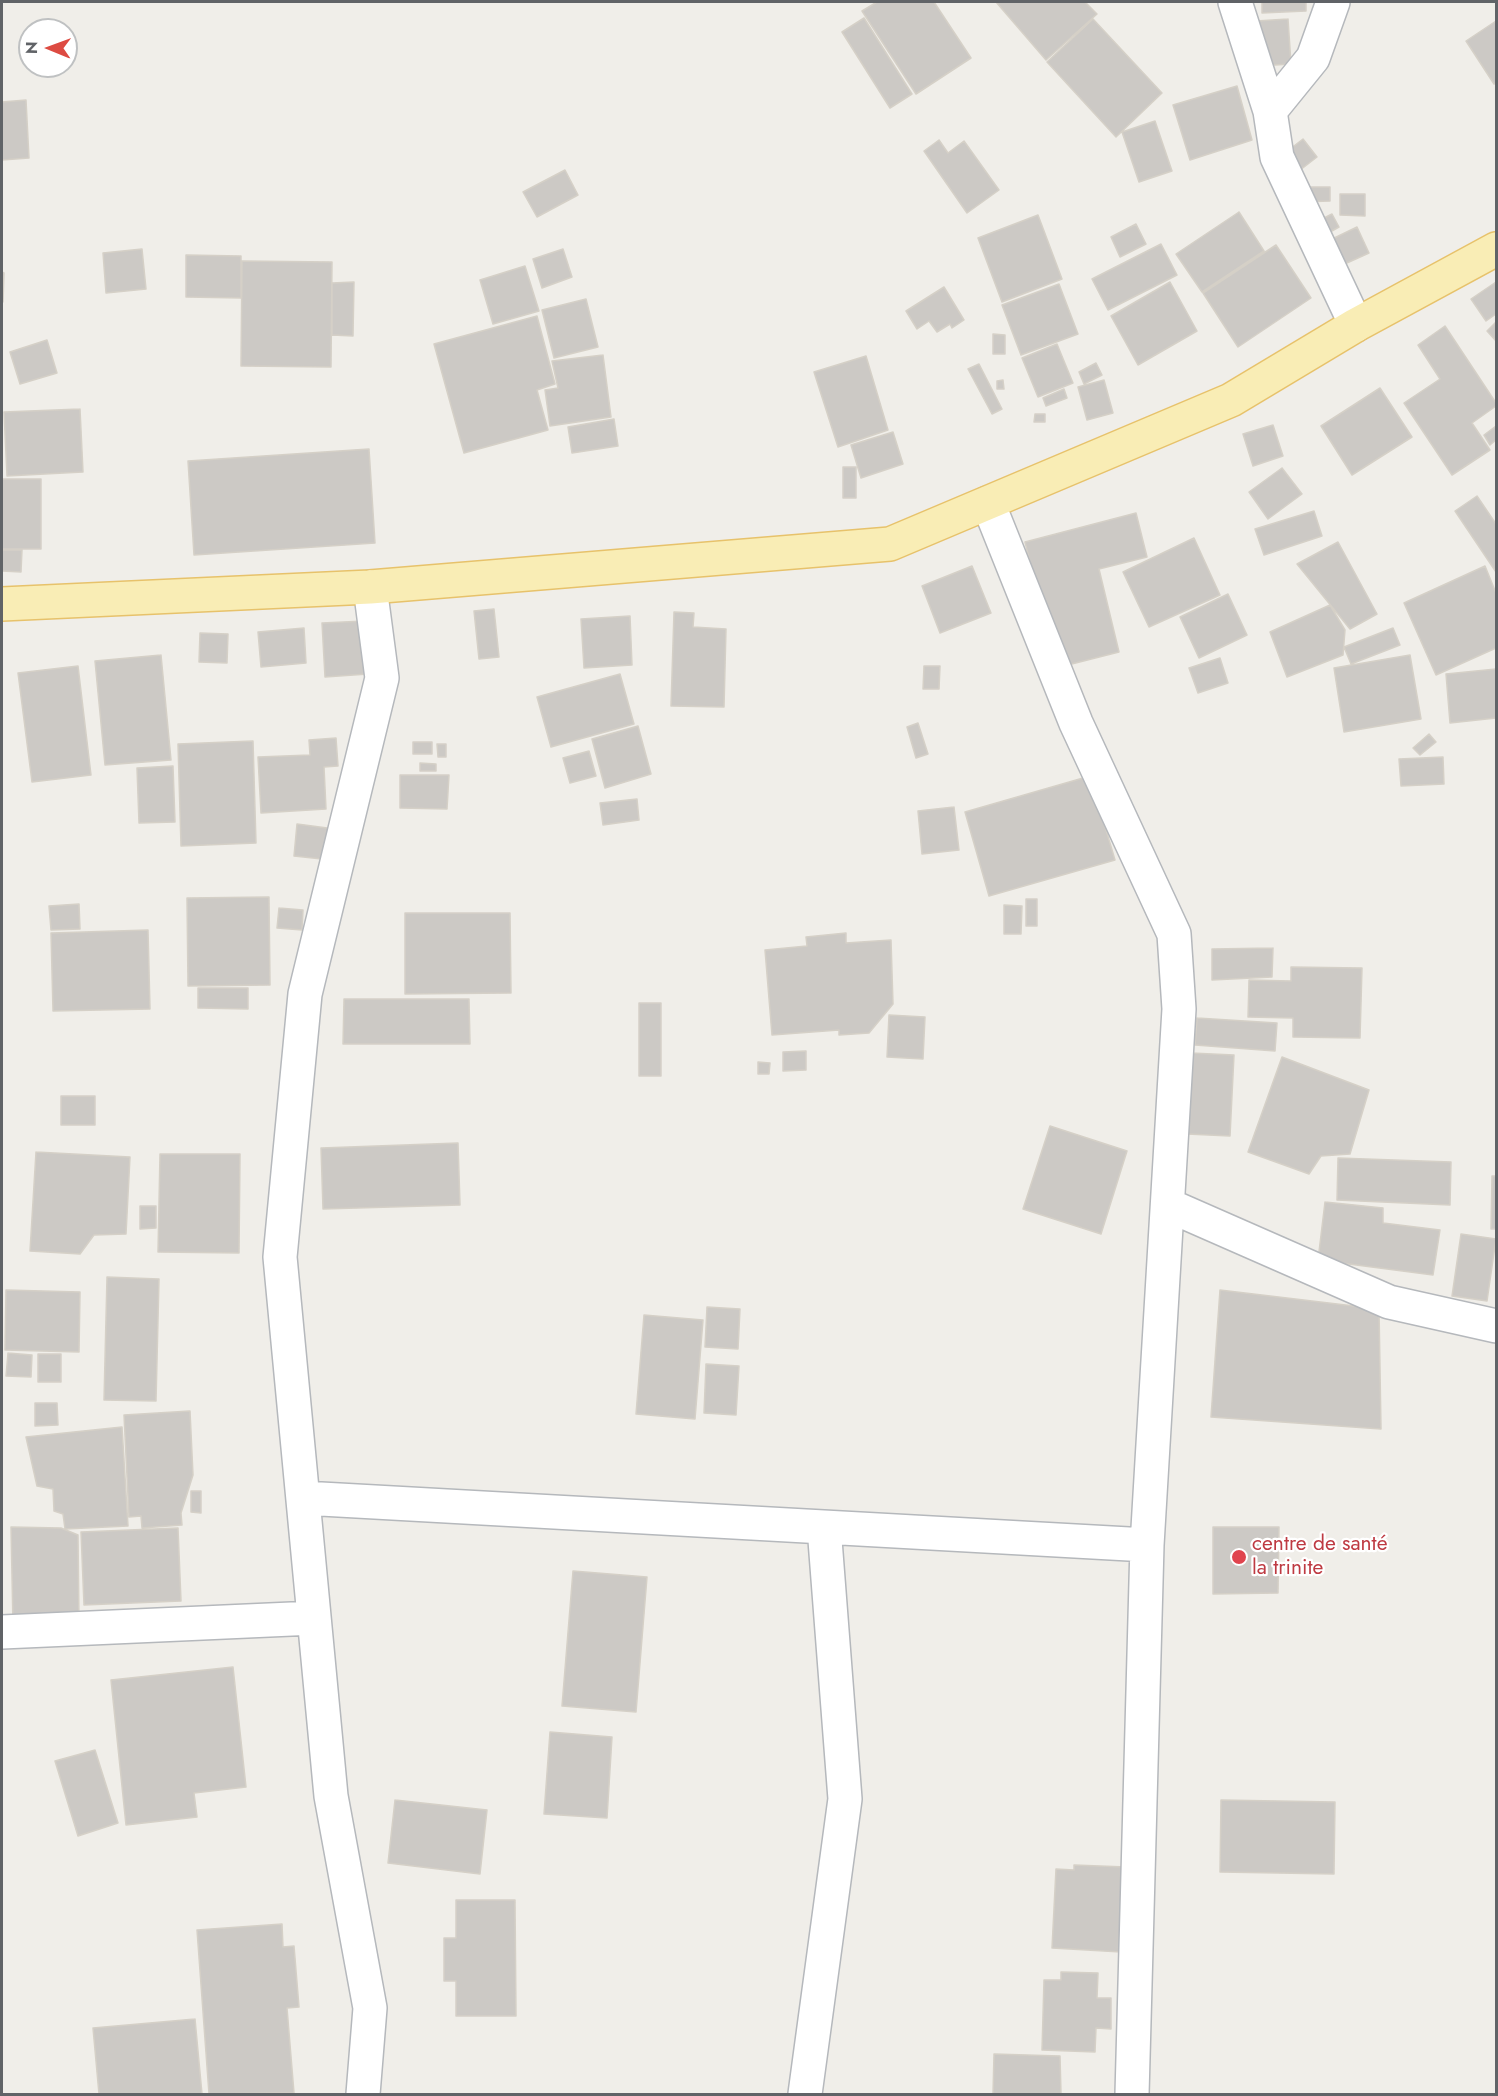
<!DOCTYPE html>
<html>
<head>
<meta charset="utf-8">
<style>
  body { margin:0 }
  #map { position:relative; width:1498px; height:2096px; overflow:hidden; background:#f0eee9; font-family:Jost,sans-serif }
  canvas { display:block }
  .frame { position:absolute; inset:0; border:3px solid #606367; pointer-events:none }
  .north { position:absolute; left:18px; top:18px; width:60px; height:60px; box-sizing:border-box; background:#fff; border:2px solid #bfc1c2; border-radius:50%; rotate:271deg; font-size:16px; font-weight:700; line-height:24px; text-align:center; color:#606367 }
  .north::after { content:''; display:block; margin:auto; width:21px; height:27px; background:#dd4b42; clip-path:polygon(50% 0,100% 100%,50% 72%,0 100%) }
</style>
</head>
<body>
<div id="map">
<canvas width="1498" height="2096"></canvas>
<div class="frame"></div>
<div class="north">N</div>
</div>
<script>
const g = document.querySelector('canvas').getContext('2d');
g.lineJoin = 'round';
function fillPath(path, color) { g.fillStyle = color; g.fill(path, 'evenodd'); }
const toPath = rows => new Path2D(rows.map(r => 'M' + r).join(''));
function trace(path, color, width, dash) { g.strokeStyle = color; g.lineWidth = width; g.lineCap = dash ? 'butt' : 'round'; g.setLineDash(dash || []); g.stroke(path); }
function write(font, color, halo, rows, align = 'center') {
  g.font = font + ' Jost,sans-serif'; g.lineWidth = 4.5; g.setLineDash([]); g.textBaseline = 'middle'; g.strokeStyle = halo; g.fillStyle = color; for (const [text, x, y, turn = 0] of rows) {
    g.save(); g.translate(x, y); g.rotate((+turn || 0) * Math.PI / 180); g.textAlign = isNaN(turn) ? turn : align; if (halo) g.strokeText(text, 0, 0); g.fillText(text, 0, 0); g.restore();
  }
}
const building = toPath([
  [877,2,934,2,971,58,916,94,862,11,877,2],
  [996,2,1085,2,1097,14,1046,60,996,2],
  [1262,2,1306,2,1306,11,1262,13,1262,2],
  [864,18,912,94,890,108,842,32,864,18],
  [1093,19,1162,93,1116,137,1047,62,1093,19],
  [1288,19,1291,64,1259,66,1256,21,1288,19],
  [1496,21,1496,83,1494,84,1466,41,1496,21],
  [1237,86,1252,140,1190,160,1173,105,1237,86],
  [26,100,29,158,2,160,2,102,26,100],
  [1155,121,1172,171,1139,182,1122,132,1155,121],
  [1303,139,1317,157,1295,174,1281,156,1303,139],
  [939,140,948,153,964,141,999,190,967,213,924,151,939,140],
  [565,170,578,195,537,217,523,192,565,170],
  [1300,187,1330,187,1330,201,1300,202,1300,187],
  [1340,194,1365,194,1365,216,1340,215,1340,194],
  [1239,212,1264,251,1202,292,1176,254,1239,212],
  [1332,214,1339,227,1323,236,1316,222,1332,214],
  [1038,215,1062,279,1002,302,978,238,1038,215],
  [1136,224,1146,244,1120,257,1111,237,1136,224],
  [1357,227,1369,253,1338,267,1326,242,1357,227],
  [1161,244,1177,275,1108,310,1092,279,1161,244],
  [1276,245,1311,298,1238,347,1203,293,1276,245],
  [142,249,146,289,106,293,103,253,142,249],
  [563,249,572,277,542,288,533,259,563,249],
  [186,255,241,256,241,298,186,297,186,255],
  [242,261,332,262,331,367,241,366,242,261],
  [525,266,539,311,493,324,480,280,525,266],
  [2,272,4,273,3,302,2,302,2,272],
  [354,282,353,336,332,335,332,283,354,282],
  [1170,282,1197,331,1138,365,1111,316,1170,282],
  [1496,282,1496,314,1486,321,1471,299,1496,282],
  [1059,284,1078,334,1021,355,1002,305,1059,284],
  [944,287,964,320,952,328,950,324,937,332,929,321,917,329,906,311,944,287],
  [586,299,598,347,554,358,542,310,586,299],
  [537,316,555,384,537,390,548,430,464,453,434,344,537,316],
  [1496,322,1496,341,1487,331,1496,322],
  [1445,326,1496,403,1496,406,1472,423,1490,450,1452,475,1404,403,1440,379,1418,345,1445,326],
  [993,334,1005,335,1005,354,993,354,993,334],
  [47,340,57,373,20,384,10,352,47,340],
  [1057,344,1073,383,1038,397,1022,358,1057,344],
  [603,355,611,417,550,426,545,390,558,388,552,361,603,355],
  [866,356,888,430,838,447,814,372,866,356],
  [1096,363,1102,375,1084,384,1079,372,1096,363],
  [979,364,1002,409,992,414,968,369,979,364],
  [1003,380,1004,389,997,389,997,381,1003,380],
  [1104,380,1113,413,1087,420,1078,387,1104,380],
  [1380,388,1412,437,1352,475,1321,426,1380,388],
  [1064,389,1067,398,1046,406,1043,398,1064,389],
  [80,409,83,472,7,476,4,412,80,409],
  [1035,414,1045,414,1045,422,1034,422,1035,414],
  [614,419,618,446,572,453,568,427,614,419],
  [1273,425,1283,456,1253,466,1243,434,1273,425],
  [1496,426,1496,440,1490,445,1484,435,1496,426],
  [893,432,903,464,861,478,851,445,893,432],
  [369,449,375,543,194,555,188,461,369,449],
  [843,467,856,467,856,498,843,498,843,467],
  [1282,468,1302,494,1268,519,1249,492,1282,468],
  [2,479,41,479,41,549,2,549,2,479],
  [1477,496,1496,524,1496,572,1455,511,1477,496],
  [1314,511,1322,536,1264,555,1255,529,1314,511],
  [1136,513,1147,557,1099,569,1119,652,1056,668,1025,542,1136,513],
  [1194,538,1220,595,1149,627,1123,572,1194,538],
  [1338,542,1377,614,1350,629,1297,564,1338,542],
  [2,550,22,550,21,572,2,571,2,550],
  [972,566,991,613,940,633,922,586,972,566],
  [1485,566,1496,593,1496,648,1436,675,1404,603,1485,566],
  [1228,594,1247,635,1199,658,1180,617,1228,594],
  [1330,605,1345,630,1343,655,1287,677,1270,632,1330,605],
  [494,609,499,657,479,659,474,611,494,609],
  [674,612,694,613,693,627,726,629,724,707,671,706,674,612],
  [630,616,632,665,584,668,581,619,630,616],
  [365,621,368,674,325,677,322,623,365,621],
  [304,628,306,663,261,667,258,632,304,628],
  [1393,628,1400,645,1351,664,1344,647,1393,628],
  [200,633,228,634,227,663,199,662,200,633],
  [161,655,171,760,105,765,95,661,161,655],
  [1410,655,1421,719,1344,732,1334,668,1410,655],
  [1220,658,1228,683,1198,693,1189,668,1220,658],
  [78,666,91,775,32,782,18,673,78,666],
  [924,666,940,666,939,689,923,689,924,666],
  [1496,669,1496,718,1450,723,1446,674,1496,669],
  [620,674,634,724,551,747,537,697,620,674],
  [918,723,928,754,916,758,907,727,918,723],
  [638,726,651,774,605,788,592,739,638,726],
  [1429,734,1436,742,1420,755,1413,748,1429,734],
  [336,738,338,766,324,767,326,809,261,813,258,757,310,755,309,740,336,738],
  [253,741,256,843,181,846,178,744,253,741],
  [413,742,432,742,432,754,413,754,413,742],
  [437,744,446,744,446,757,438,757,437,744],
  [589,751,596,776,570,783,563,758,589,751],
  [1443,757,1444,784,1401,786,1399,759,1443,757],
  [420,763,436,764,436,771,420,771,420,763],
  [173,766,175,822,139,823,137,768,173,766],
  [400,775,449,775,447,809,400,808,400,775],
  [1090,776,1115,860,989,896,965,812,1090,776],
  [637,799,639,820,603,825,600,803,637,799],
  [954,807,959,850,922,854,918,811,954,807],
  [297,824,335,829,331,860,294,856,297,824],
  [269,897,270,985,188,986,187,898,269,897],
  [1026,899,1037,899,1037,926,1026,926,1026,899],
  [79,904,80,929,51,930,49,906,79,904],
  [1004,905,1022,906,1021,934,1004,934,1004,905],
  [279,908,303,910,302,930,277,928,279,908],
  [405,913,510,913,511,993,405,994,405,913],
  [148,930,150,1009,53,1011,51,933,148,930],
  [846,933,846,943,891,940,893,1004,869,1033,839,1035,839,1030,772,1035,765,950,807,946,806,937,846,933],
  [1273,948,1272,977,1212,980,1212,949,1273,948],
  [1291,967,1362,968,1360,1038,1293,1037,1293,1018,1248,1017,1249,980,1291,981,1291,967],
  [198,988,248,988,248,1009,198,1008,198,988],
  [344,999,469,999,470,1044,343,1044,344,999],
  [639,1003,661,1003,661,1076,639,1076,639,1003],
  [889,1015,925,1017,923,1059,887,1057,889,1015],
  [1197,1018,1277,1023,1275,1051,1195,1045,1197,1018],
  [806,1051,806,1070,783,1071,783,1052,806,1051],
  [1191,1053,1234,1055,1230,1136,1187,1134,1191,1053],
  [1282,1057,1369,1090,1350,1154,1321,1156,1309,1174,1248,1152,1282,1057],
  [758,1062,770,1063,769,1074,758,1074,758,1062],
  [61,1096,95,1096,95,1125,61,1125,61,1096],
  [1050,1126,1127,1151,1101,1234,1023,1209,1050,1126],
  [458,1143,460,1205,323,1209,321,1148,458,1143],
  [36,1152,130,1157,126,1234,94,1235,80,1254,30,1251,36,1152],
  [160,1154,240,1154,239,1253,158,1252,160,1154],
  [1338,1158,1451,1162,1450,1205,1337,1200,1338,1158],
  [1492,1176,1496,1176,1496,1229,1491,1229,1492,1176],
  [1325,1202,1383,1208,1383,1223,1440,1230,1433,1275,1318,1260,1325,1202],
  [140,1206,156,1206,156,1228,140,1229,140,1206],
  [1461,1234,1496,1239,1487,1301,1452,1296,1461,1234],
  [107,1277,159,1279,156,1401,104,1400,107,1277],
  [6,1290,80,1292,79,1352,5,1350,6,1290],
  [1220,1290,1379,1309,1381,1429,1211,1417,1220,1290],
  [707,1307,740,1309,738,1349,705,1347,707,1307],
  [644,1315,703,1320,695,1419,636,1414,644,1315],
  [8,1353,32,1355,31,1377,6,1376,8,1353],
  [38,1354,61,1354,61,1382,38,1382,38,1354],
  [706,1364,739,1366,736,1415,704,1413,706,1364],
  [35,1403,57,1403,58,1425,35,1426,35,1403],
  [190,1411,193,1475,181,1513,182,1525,142,1528,141,1516,129,1517,124,1415,190,1411],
  [122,1427,128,1526,65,1529,63,1514,54,1511,53,1489,37,1486,26,1437,122,1427],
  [191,1491,201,1491,201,1513,191,1512,191,1491],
  [11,1527,61,1528,78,1535,79,1623,13,1625,11,1527],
  [1213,1527,1279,1527,1278,1593,1213,1594,1213,1527],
  [178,1528,181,1601,84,1605,81,1532,178,1528],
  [573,1571,647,1577,636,1712,562,1706,573,1571],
  [233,1667,246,1787,194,1793,197,1817,126,1825,111,1680,233,1667],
  [550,1732,612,1737,607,1818,544,1814,550,1732],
  [95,1750,118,1823,78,1836,55,1761,95,1750],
  [395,1800,487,1810,480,1874,388,1863,395,1800],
  [1221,1800,1335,1802,1334,1874,1220,1872,1221,1800],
  [1074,1865,1126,1867,1121,1952,1052,1948,1056,1869,1074,1870,1074,1865],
  [456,1900,515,1900,516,2016,456,2016,456,1981,444,1981,444,1938,456,1938,456,1900],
  [282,1924,283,1947,294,1946,299,2007,287,2008,294,2093,209,2094,197,1930,282,1924],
  [1061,1972,1098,1973,1097,1998,1111,1998,1111,2029,1096,2028,1095,2052,1042,2050,1044,1980,1061,1980,1061,1972],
  [195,2019,202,2094,99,2094,93,2028,195,2019],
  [994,2054,1060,2056,1061,2094,993,2094,994,2054]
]);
fillPath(building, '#ccc9c5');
trace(building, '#d5d0c7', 1.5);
const minor = toPath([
  [1235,2,1270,111,1277,157,1356,325],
  [1270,111,1313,58,1333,2],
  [988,503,1076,723,1174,934,1179,1009,1147,1545,1132,2094],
  [1168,1205,1389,1302,1496,1326],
  [303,1498,1147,1545],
  [2,1632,314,1618],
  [363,2094,370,2008,331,1796,280,1257,305,994,382,678,370,587],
  [805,2094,845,1799,824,1527]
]);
const major = toPath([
  [2,604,370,587,890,544,1231,400,1356,325,1496,249]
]);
trace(minor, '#b5b8bc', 36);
trace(major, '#e7c26b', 36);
trace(minor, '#fff', 33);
trace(major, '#f9edb5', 33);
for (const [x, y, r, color] of [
  [1239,1557,8,"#e0444e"]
]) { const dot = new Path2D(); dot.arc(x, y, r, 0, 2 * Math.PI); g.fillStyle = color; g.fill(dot); trace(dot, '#fff', 2); }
write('21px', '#be3a42', '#fff', [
  ["centre de santé",1252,1545],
  ["la trinite",1252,1569]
], 'left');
</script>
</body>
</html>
